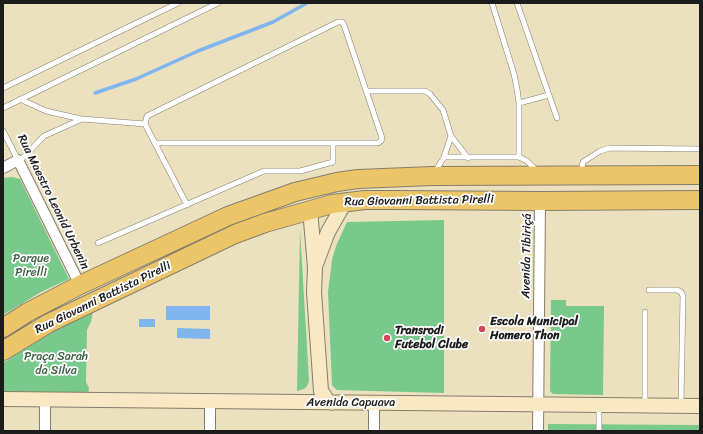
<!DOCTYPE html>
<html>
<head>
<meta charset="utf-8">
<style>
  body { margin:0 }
  #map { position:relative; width:703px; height:434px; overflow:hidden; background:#ece1be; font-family:Sriracha,sans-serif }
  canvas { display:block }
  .frame { position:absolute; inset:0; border:4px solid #1c1c1c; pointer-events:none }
</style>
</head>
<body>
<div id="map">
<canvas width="703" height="434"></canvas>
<div class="frame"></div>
</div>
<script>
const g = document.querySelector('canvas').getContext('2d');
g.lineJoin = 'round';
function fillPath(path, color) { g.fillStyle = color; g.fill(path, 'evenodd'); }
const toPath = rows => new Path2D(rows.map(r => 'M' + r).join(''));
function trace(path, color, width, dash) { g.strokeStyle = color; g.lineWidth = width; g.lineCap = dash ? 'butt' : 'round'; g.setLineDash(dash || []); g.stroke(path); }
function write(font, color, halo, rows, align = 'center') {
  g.font = font + ' Sriracha,sans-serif'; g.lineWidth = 3.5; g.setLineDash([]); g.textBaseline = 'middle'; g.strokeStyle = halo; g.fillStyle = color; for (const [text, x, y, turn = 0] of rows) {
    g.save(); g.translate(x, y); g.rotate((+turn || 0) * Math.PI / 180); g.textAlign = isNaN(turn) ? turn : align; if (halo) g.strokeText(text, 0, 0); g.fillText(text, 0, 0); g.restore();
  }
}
fillPath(toPath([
  [12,177,20,179,69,279,41,292,3,315,3,178],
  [444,220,444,393,337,390,332,385,328,292,332,260,336,246,347,222],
  [300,230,309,381,307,386,304,389,297,391],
  [551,300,566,300,566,306,604,306,603,395,553,394,550,391],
  [93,312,91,322,87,330,86,382,89,388,88,394,3,392,3,363,54,331],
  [548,424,700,425,700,431,548,431]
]), '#78c98b');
fillPath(toPath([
  [166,306,210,306,210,320,166,320],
  [139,319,155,319,155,327,139,327],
  [177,328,210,329,210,339,177,338]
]), '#81b5ef');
trace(toPath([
  [95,93,136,79,198,51,273,22,307,3]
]), '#81b5ef', 3.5);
const lane = toPath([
  [492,3,514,74,517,89,519,103,519,157],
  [517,3,557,118],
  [3,88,178,3],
  [366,91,425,91,430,94,443,110,451,136,468,158],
  [20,99,46,111,81,119],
  [519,103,549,95],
  [3,108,218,3],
  [145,124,147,116,338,22,342,22,344,25,382,138,381,141,378,143,155,143],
  [3,131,18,160,24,157,44,136,82,119,145,124,187,205],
  [444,157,451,136],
  [435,172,444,157,519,157,527,161,537,171],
  [581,172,583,162,600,151,610,148,700,149],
  [98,243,264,171,300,171,333,162,333,143],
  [649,290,677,290,681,292,683,296,681,404],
  [645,405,645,312],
  [599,406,599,431]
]);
const street = toPath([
  [3,168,18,160,80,285],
  [45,431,45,399],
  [210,431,210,402],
  [374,431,374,403],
  [538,431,540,201]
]);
const secondary = toPath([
  [310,209,315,268,314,292,321,391,327,400,332,403],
  [316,264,328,232,345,202],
  [3,399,700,406]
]);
const highway = toPath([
  [3,328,28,312,80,285,228,216,295,192,337,182,358,179,432,176,700,175],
  [3,351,49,323,235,234,265,223,332,204,365,200,392,200,540,201,700,200]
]);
trace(lane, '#847e6d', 6);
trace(street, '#847e6d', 12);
trace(secondary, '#847e6d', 16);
trace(highway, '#847e6d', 20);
trace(lane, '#fff', 5);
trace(street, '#fff', 10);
trace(secondary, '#f8e8c3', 14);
trace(highway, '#edc569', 18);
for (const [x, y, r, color] of [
  [482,329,4,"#d1495b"],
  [387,338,4,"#d1495b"]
]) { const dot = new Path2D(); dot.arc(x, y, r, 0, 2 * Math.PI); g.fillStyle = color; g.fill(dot); trace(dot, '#fff', 1.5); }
write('12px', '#1c1c1c', '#fff', [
  ["Rua Giovanni Battista Pirelli",419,201,-1],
  ["Rua Maestro Leonid Urbenin",53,202,64],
  ["Avenida Tibiriçá",527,256,-89],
  ["Rua Giovanni Battista Pirelli",103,298,-26],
  ["Avenida Capuava",351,403]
]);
write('12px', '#416148', '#fff', [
  ["Parque",31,259],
  ["Pirelli",31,273],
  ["Praça Sarah",56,357],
  ["da Silva",56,371]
]);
write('bold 12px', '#1c1c1c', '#fff', [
  ["Escola Municipal",490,322],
  ["Homero Thon",490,336],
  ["Transrodi",395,331],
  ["Futebol Clube",395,345]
], 'left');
</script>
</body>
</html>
